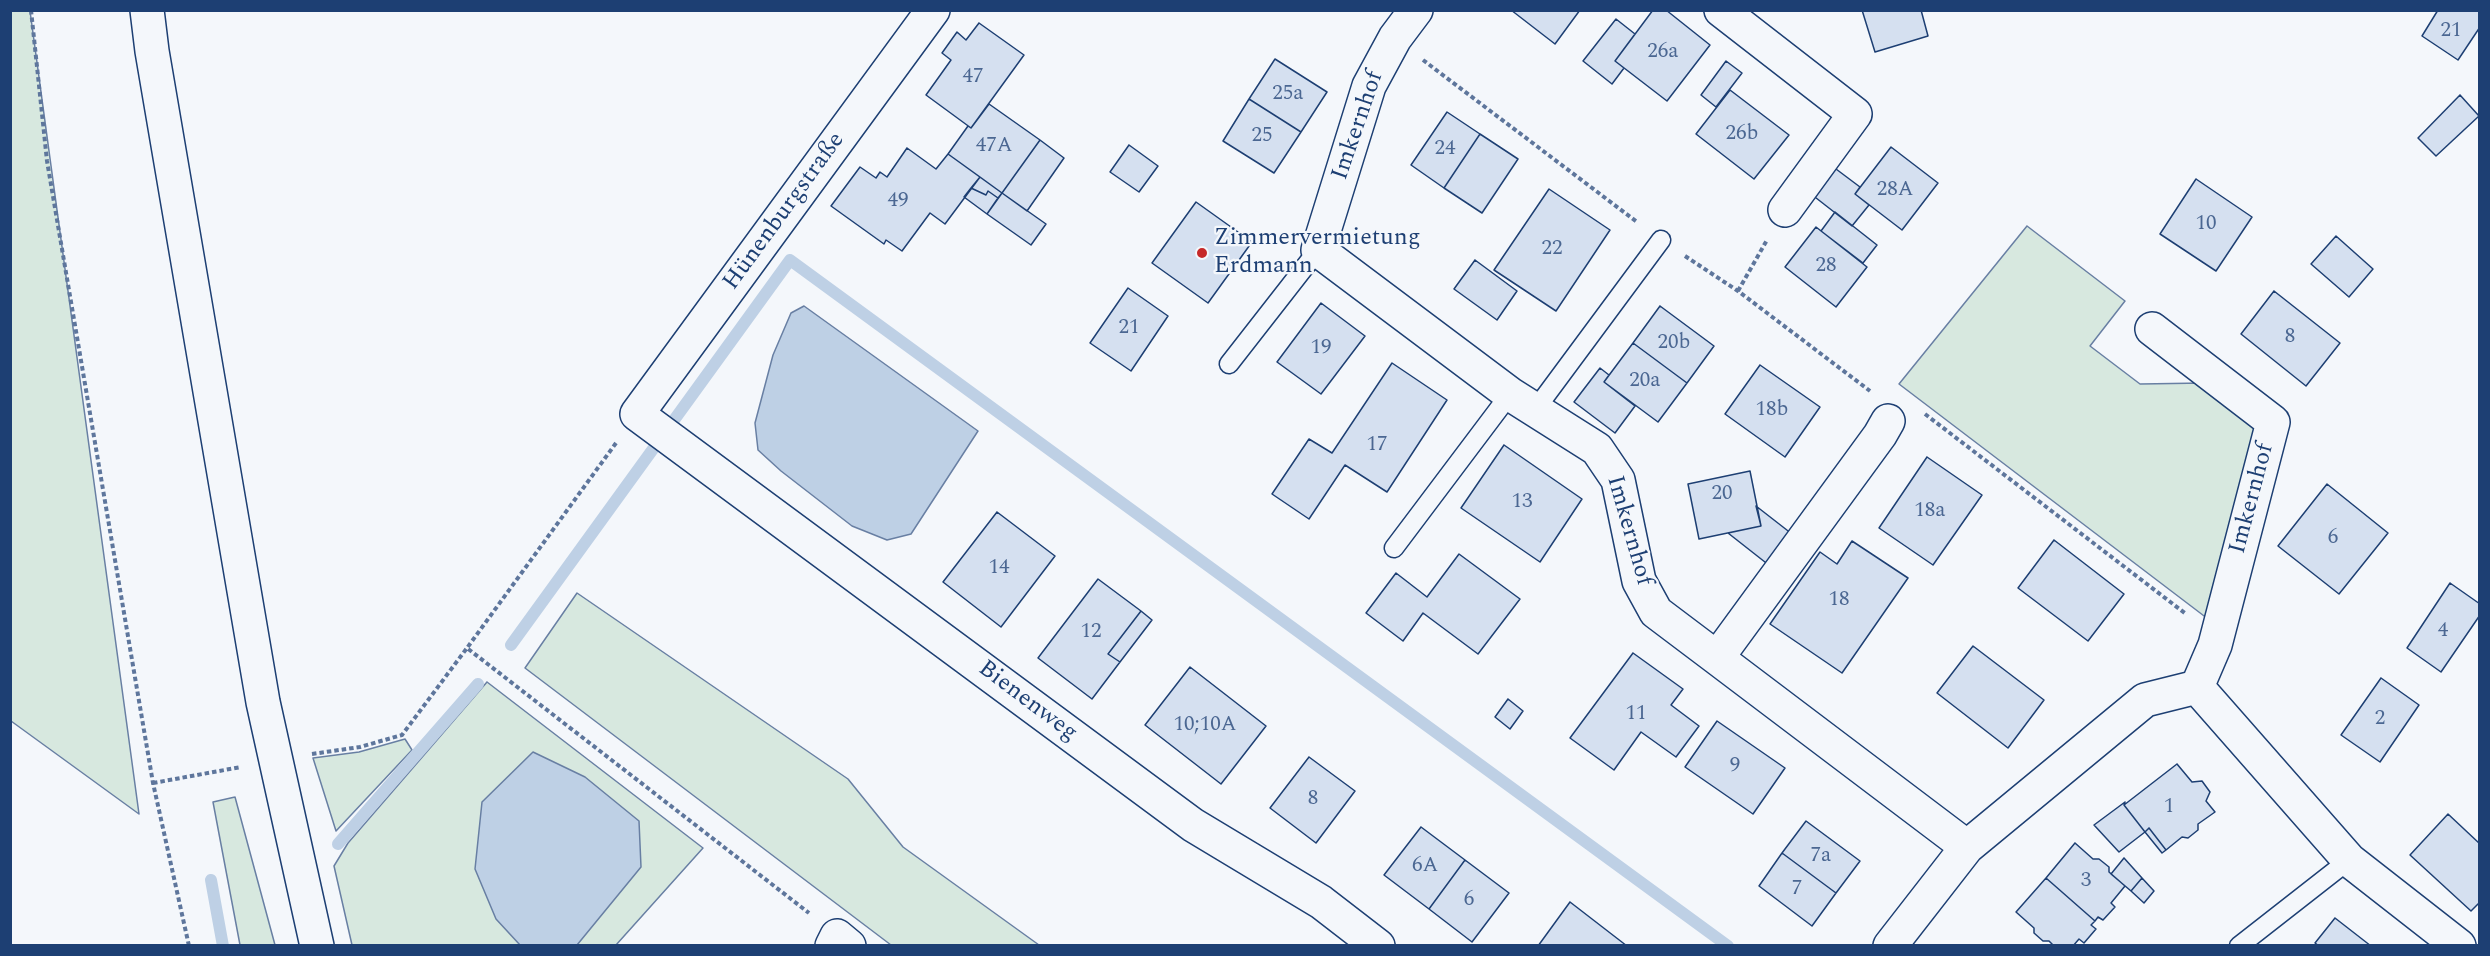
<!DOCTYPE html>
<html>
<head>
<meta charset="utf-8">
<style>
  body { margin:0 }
  #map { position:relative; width:2490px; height:956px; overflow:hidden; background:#f4f7fb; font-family:Spectral,serif }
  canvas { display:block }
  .frame { position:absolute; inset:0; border:12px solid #1d3f73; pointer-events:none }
</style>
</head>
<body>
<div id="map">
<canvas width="2490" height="956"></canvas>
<div class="frame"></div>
</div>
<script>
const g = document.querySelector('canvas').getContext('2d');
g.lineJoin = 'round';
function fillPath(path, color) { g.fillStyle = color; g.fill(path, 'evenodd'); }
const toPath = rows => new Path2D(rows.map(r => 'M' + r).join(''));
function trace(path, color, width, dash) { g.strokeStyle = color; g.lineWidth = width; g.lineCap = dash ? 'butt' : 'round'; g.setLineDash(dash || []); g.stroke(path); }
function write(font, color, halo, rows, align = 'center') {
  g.font = font + ' Spectral,serif'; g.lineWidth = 4.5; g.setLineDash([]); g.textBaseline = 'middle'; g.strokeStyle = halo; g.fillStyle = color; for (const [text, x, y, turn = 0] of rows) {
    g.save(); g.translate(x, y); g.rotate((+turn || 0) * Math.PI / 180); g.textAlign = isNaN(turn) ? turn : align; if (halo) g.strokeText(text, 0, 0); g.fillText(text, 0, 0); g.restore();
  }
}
const green = toPath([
  [30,10,30,11,139,814,11,721,10,11,30,10],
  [2027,226,2125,301,2090,346,2140,384,2204,383,2256,422,2212,622,1899,384,2027,226],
  [577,593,848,779,903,847,1039,945,891,945,525,668,577,593],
  [487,682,703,848,616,945,352,945,334,866,348,843,487,682],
  [405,739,412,750,336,831,313,758,359,752,405,739],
  [235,797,275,945,240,945,213,802,235,797]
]);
fillPath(green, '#d7e8df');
trace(green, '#687fa3', 1.5);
const water = toPath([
  [804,306,978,431,911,534,887,540,852,526,781,471,758,450,755,423,773,355,791,313,804,306],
  [533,752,585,777,639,821,641,867,577,945,520,945,496,919,475,869,482,802,533,752]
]);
fillPath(water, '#bed0e5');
trace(water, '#687fa3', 1.5);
trace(toPath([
  [511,645,790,260,1728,946],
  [338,844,478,684],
  [211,880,223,946]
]), '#bed0e5', 12);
const building = toPath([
  [1511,10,1580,10,1555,44,1511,10],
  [1653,10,1666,10,1710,45,1667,101,1615,61,1653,10],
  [1862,10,1921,10,1928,36,1875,52,1862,10],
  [2438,10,2480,10,2480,27,2458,60,2422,36,2438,10],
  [1616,19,1635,34,1615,61,1624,68,1612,84,1583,61,1616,19],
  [979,23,1024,55,971,128,926,95,951,60,942,53,957,32,966,40,979,23],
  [1275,59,1327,92,1301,132,1249,99,1275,59],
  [1726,61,1742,73,1716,107,1701,95,1726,61],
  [1730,90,1789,135,1754,179,1696,134,1730,90],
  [2460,95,2479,116,2436,156,2418,138,2460,95],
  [1249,99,1301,132,1274,173,1223,141,1249,99],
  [989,104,1040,140,1002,193,948,154,968,126,971,128,989,104],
  [1447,112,1480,134,1444,188,1411,165,1447,112],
  [1480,134,1518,159,1482,213,1444,188,1480,134],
  [1040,140,1064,158,1027,211,1002,193,1040,140],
  [1129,145,1158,166,1139,192,1110,172,1129,145],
  [1891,147,1938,183,1902,230,1855,194,1891,147],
  [907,148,936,169,948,154,980,177,945,224,930,213,902,251,886,240,884,244,831,206,860,167,876,178,880,172,887,177,907,148],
  [1832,166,1860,187,1855,194,1869,205,1852,226,1811,194,1832,166],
  [980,177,1002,193,998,198,988,191,986,195,971,188,980,177],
  [2196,179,2252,217,2216,271,2160,234,2196,179],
  [971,188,986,195,988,191,998,198,987,214,964,197,971,188],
  [1549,189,1610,230,1556,311,1494,270,1549,189],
  [1002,193,1046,224,1031,245,987,214,1002,193],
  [1196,202,1252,242,1208,303,1152,263,1196,202],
  [1835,212,1877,245,1863,263,1821,231,1835,212],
  [1816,227,1867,267,1836,307,1785,267,1816,227],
  [2336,236,2373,269,2349,297,2311,264,2336,236],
  [1475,260,1517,291,1497,320,1454,289,1475,260],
  [1128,288,1168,316,1131,371,1090,343,1128,288],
  [2274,291,2340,343,2306,386,2241,334,2274,291],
  [1321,303,1365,336,1321,394,1277,362,1321,303],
  [1660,306,1714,346,1687,383,1633,343,1660,306],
  [1633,343,1687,383,1658,422,1604,382,1633,343],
  [1392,363,1447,400,1387,492,1345,465,1309,519,1272,494,1309,439,1332,453,1392,363],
  [1760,365,1820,407,1785,457,1725,414,1760,365],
  [1600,368,1609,375,1604,382,1635,406,1615,433,1574,402,1600,368],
  [1504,445,1582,499,1540,562,1461,508,1504,445],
  [1927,457,1982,495,1933,565,1879,528,1927,457],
  [1750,471,1761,526,1699,539,1688,484,1750,471],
  [2327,484,2388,533,2339,594,2278,546,2327,484],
  [1756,506,1792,534,1770,566,1728,533,1761,526,1756,506],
  [997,512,1055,556,1001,627,943,582,997,512],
  [2054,540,2124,594,2088,641,2018,588,2054,540],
  [1852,541,1908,578,1842,673,1770,624,1820,552,1837,564,1852,541],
  [1459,554,1520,599,1478,654,1423,613,1403,641,1366,613,1396,573,1427,597,1459,554],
  [1098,579,1141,611,1108,654,1120,662,1092,699,1038,658,1098,579],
  [2450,583,2480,604,2480,615,2441,672,2407,648,2450,583],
  [1141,611,1152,620,1120,662,1108,654,1141,611],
  [1973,646,2044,700,2008,748,1937,693,1973,646],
  [1633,653,1683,689,1671,705,1699,726,1676,757,1641,732,1614,770,1570,738,1633,653],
  [1190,667,1266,726,1221,784,1145,725,1190,667],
  [2381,678,2419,705,2380,762,2341,735,2381,678],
  [1508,699,1523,711,1510,729,1495,717,1508,699],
  [1717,721,1785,768,1753,814,1685,767,1717,721],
  [1309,757,1355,791,1316,843,1270,808,1309,757],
  [2177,764,2192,782,2202,781,2210,792,2206,801,2215,812,2198,824,2198,830,2188,838,2182,837,2166,850,2149,828,2145,832,2124,805,2177,764],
  [2125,802,2124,805,2145,832,2119,852,2094,825,2125,802],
  [2448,814,2480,844,2480,902,2471,911,2410,855,2448,814],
  [1806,821,1860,861,1836,893,1782,853,1806,821],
  [1421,827,1465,860,1429,909,1384,875,1421,827],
  [2149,828,2166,850,2162,853,2145,832,2149,828],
  [2075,843,2093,859,2099,859,2109,867,2109,872,2125,886,2111,903,2115,907,2103,920,2098,917,2095,921,2046,878,2075,843],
  [1782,853,1836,893,1812,926,1759,886,1782,853],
  [2124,858,2142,878,2131,891,2111,874,2124,858],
  [1465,860,1509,893,1472,942,1429,909,1465,860],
  [2046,878,2095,921,2091,925,2096,929,2084,943,2079,939,2073,946,2054,946,2049,941,2043,941,2034,933,2034,928,2016,912,2046,878],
  [2142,878,2154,891,2144,903,2131,891,2142,878],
  [1570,902,1627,946,1538,946,1570,902],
  [2335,918,2371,946,2319,946,2315,943,2335,918]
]);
fillPath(building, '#d5e0f0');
trace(building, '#1d3f73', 1.5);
const lane = toPath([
  [1229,364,1318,250],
  [1535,410,1661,240],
  [1394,548,1510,394],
  [2239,946,2349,860]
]);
const street = toPath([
  [933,10,637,414,1193,825,1321,902,1378,946],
  [1416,10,1395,38,1369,86,1318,250,1510,394,1597,449,1618,480,1639,581,1656,612,1717,658],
  [1721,10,1855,114,1785,210],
  [1888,421,1880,435,1717,658,1967,847],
  [2197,687,2349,860,2459,946],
  [832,946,837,936,849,946],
  [1890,946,1967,847,2145,700,2197,687,2215,645,2273,422,2152,329]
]);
const primary = toPath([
  [147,10,152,51,263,702,317,946]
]);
trace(lane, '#1d3f73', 21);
trace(street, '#1d3f73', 36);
trace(primary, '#1d3f73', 36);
trace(toPath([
  [31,10,47,161,153,783,189,946],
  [1423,60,1637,222],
  [1685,256,1738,291,1870,391],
  [1738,291,1767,240],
  [1925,414,2186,614],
  [616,443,467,648,809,913],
  [312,754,360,747,402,735,467,648],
  [153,783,241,767]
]), '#5e769c', 4, [4.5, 3]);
trace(lane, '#f4f7fb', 18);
trace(street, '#f4f7fb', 33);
trace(primary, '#f4f7fb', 33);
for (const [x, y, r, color] of [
  [1202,253,6,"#c62828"]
]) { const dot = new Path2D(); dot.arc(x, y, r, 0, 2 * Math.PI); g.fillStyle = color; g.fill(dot); trace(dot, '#f4f7fb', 2); }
write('21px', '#4b6792', null, [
  ["21",2451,32],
  ["26a",1663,53],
  ["47",973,78],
  ["25a",1288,95],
  ["26b",1742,135],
  ["25",1262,137],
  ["47A",994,147],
  ["24",1445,150],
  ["28A",1895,191],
  ["49",898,202],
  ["10",2206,225],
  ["22",1552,250],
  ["28",1826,267],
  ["21",1129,329],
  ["8",2290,338],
  ["20b",1674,344],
  ["19",1321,349],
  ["20a",1645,382],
  ["18b",1772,411],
  ["17",1377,446],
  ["20",1722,495],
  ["13",1522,503],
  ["18a",1930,512],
  ["6",2333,539],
  ["14",999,569],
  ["18",1839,601],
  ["4",2443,632],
  ["12",1091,633],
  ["11",1636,715],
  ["2",2380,720],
  ["10;10A",1205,726],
  ["9",1735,767],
  ["8",1313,800],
  ["1",2169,808],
  ["7a",1821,857],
  ["6A",1425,867],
  ["3",2086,882],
  ["7",1797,890],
  ["6",1469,901]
]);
write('24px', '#1d3f73', '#f4f7fb', [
  ["Imkernhof",1359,126,-71],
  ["Hünenburgstraße",785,212,-54],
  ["Imkernhof",2253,499,-75],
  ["Imkernhof",1628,531,74],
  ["Bienenweg",1027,702,37]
]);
write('24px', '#1d3f73', '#f4f7fb', [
  ["Zimmervermietung",1214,239],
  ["Erdmann",1214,267]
], 'left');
</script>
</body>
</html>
